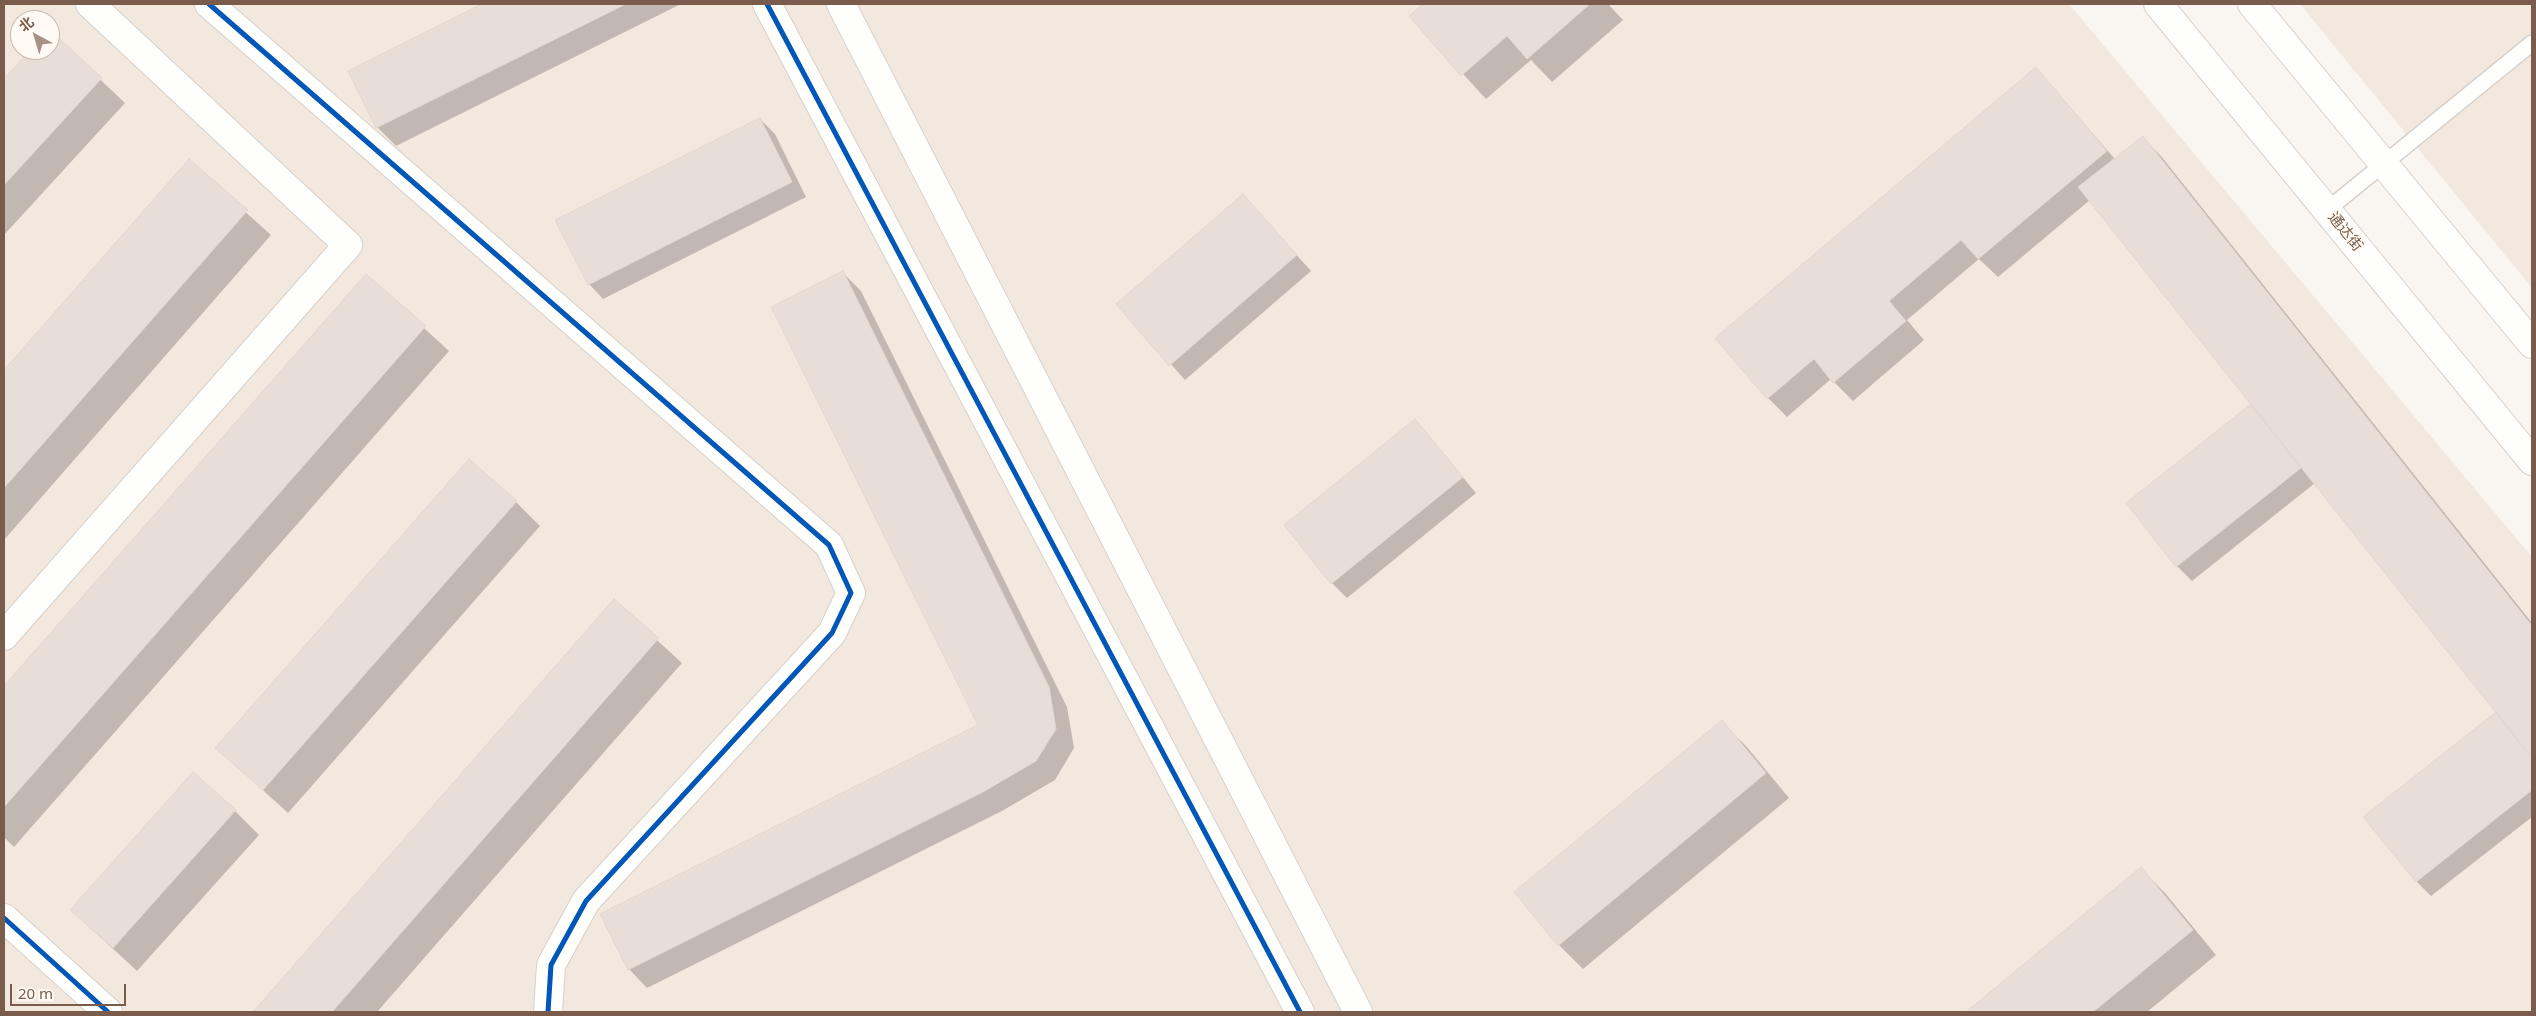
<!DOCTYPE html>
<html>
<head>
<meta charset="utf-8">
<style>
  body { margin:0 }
  #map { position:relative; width:2536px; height:1016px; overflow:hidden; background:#f9f5f0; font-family:"Noto Sans","Noto Sans SC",sans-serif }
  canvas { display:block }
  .frame { position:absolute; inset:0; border:5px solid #7a5c4d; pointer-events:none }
  .north { position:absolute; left:10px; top:10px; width:50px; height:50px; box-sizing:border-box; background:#fffaf3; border:1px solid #cabbb1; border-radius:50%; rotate:321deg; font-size:14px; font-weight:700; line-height:20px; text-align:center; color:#7a5c4d }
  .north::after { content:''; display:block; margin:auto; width:18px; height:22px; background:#a69286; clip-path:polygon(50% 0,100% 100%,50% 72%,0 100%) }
  .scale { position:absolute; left:10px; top:984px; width:116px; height:22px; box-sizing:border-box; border:2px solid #7a5c4d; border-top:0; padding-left:6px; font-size:15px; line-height:18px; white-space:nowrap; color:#7a5c4d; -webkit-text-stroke:4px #fffaf3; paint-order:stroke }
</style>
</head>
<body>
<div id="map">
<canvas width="2536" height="1016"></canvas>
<div class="frame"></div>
<div class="north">北</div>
<div class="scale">20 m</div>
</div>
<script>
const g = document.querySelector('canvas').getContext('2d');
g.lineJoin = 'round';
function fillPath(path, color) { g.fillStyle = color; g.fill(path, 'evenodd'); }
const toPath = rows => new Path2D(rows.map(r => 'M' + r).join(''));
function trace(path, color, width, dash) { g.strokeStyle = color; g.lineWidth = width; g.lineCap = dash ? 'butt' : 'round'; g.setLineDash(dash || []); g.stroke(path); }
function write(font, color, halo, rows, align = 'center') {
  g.font = font + ' "Noto Sans","Noto Sans SC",sans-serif'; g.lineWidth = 4.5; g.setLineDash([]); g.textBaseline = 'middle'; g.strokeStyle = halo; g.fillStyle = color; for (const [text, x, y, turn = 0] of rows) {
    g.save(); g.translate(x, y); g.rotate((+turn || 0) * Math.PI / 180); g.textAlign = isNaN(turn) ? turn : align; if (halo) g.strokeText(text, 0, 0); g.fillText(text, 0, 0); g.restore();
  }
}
fillPath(toPath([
  [4,4,2069,4,2532,557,2532,1012,4,1012],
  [20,20,50,20,50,50,20,50],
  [2300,4,2532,4,2532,288]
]), '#f2e8de');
fillPath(toPath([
  [485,4,681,4,396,146,377,127,350,71],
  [1425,4,1608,4,1623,20,1552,82,1531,60,1486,99,1411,17],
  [50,32,125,103,4,235,4,81,32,50,50,50],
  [2036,69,2115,159,2143,138,2161,156,2532,623,2532,817,2431,896,2417,882,2365,817,2497,713,2315,483,2192,581,2177,566,2128,503,2256,409,2090,200,1998,277,1979,259,1907,320,1924,340,1853,401,1831,379,1787,417,1768,398],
  [760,119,775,134,806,197,603,299,589,284],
  [189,161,271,235,4,540,4,372],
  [1243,195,1311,271,1185,380,1118,304],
  [843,273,861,291,1067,707,1074,748,1055,780,1002,811,647,988,629,969,980,726],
  [366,275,449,351,14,847,4,837,4,688],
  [1415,420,1476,493,1347,598,1332,583],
  [516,502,540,526,288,813,217,748],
  [614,601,682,663,377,1012,254,1012],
  [1721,722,1746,746,1789,798,1583,969,1559,945,1516,892],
  [235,811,259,835,137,971,71,910],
  [2141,869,2165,893,2216,955,2147,1012,1968,1012]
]), '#0003');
const building = toPath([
  [482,4,626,4,376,128,348,71,482,4],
  [1423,4,1590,4,1527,59,1507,36,1461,76,1409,16,1423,4],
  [50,30,102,78,4,185,4,79,30,50,50,50,50,30],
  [2036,67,2107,151,1978,259,1961,240,1889,301,1906,321,1833,383,1814,359,1767,399,1715,338,2036,67],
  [760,118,792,182,588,285,555,220,760,118],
  [2143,136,2532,626,2532,758,2078,187,2143,136],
  [189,159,248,210,4,488,4,370,189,159],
  [1243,194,1297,255,1169,366,1116,304,1243,194],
  [843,271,1049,687,1056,729,1036,761,983,792,628,970,600,914,978,725,771,307,843,271],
  [366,274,426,326,4,807,4,686,366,274],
  [2251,404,2301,468,2176,567,2126,503,2251,404],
  [1415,419,1463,477,1331,584,1284,525,1415,419],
  [469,459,517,501,263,790,215,748,469,459],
  [614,599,659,638,332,1012,253,1012,614,599],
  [2496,712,2532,758,2532,790,2416,882,2363,817,2496,712],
  [1722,720,1766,773,1558,946,1514,892,1722,720],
  [193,772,236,810,113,948,70,910,193,772],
  [2141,867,2193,930,2093,1012,1966,1012,2141,867]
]);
fillPath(building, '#e6ded7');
trace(building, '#e2d8d2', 1);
const lane = toPath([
  [2327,210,2532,43]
]);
const street = toPath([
  [209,4,829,545,851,593,832,633,586,901,551,965,548,1012],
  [767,4,1300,1012],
  [841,4,1358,1012],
  [4,636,348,245,90,4],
  [4,918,108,1012]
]);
const secondary = toPath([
  [2158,4,2532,461],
  [2252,4,2532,344]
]);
trace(lane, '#d7d1cb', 18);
trace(street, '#d7d1cb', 30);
trace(secondary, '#d9d2cb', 30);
trace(lane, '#fefefd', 15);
trace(street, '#fefefd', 28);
trace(secondary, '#fefefd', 28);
trace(toPath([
  [209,4,829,545,851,593,832,633,586,901,551,965,548,1012],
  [767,4,1300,1012],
  [4,918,108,1012]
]), '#0057b8', 5);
write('15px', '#7a5c4d', '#fffaf3', [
  ["通达街",2345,232,51]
]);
</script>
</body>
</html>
